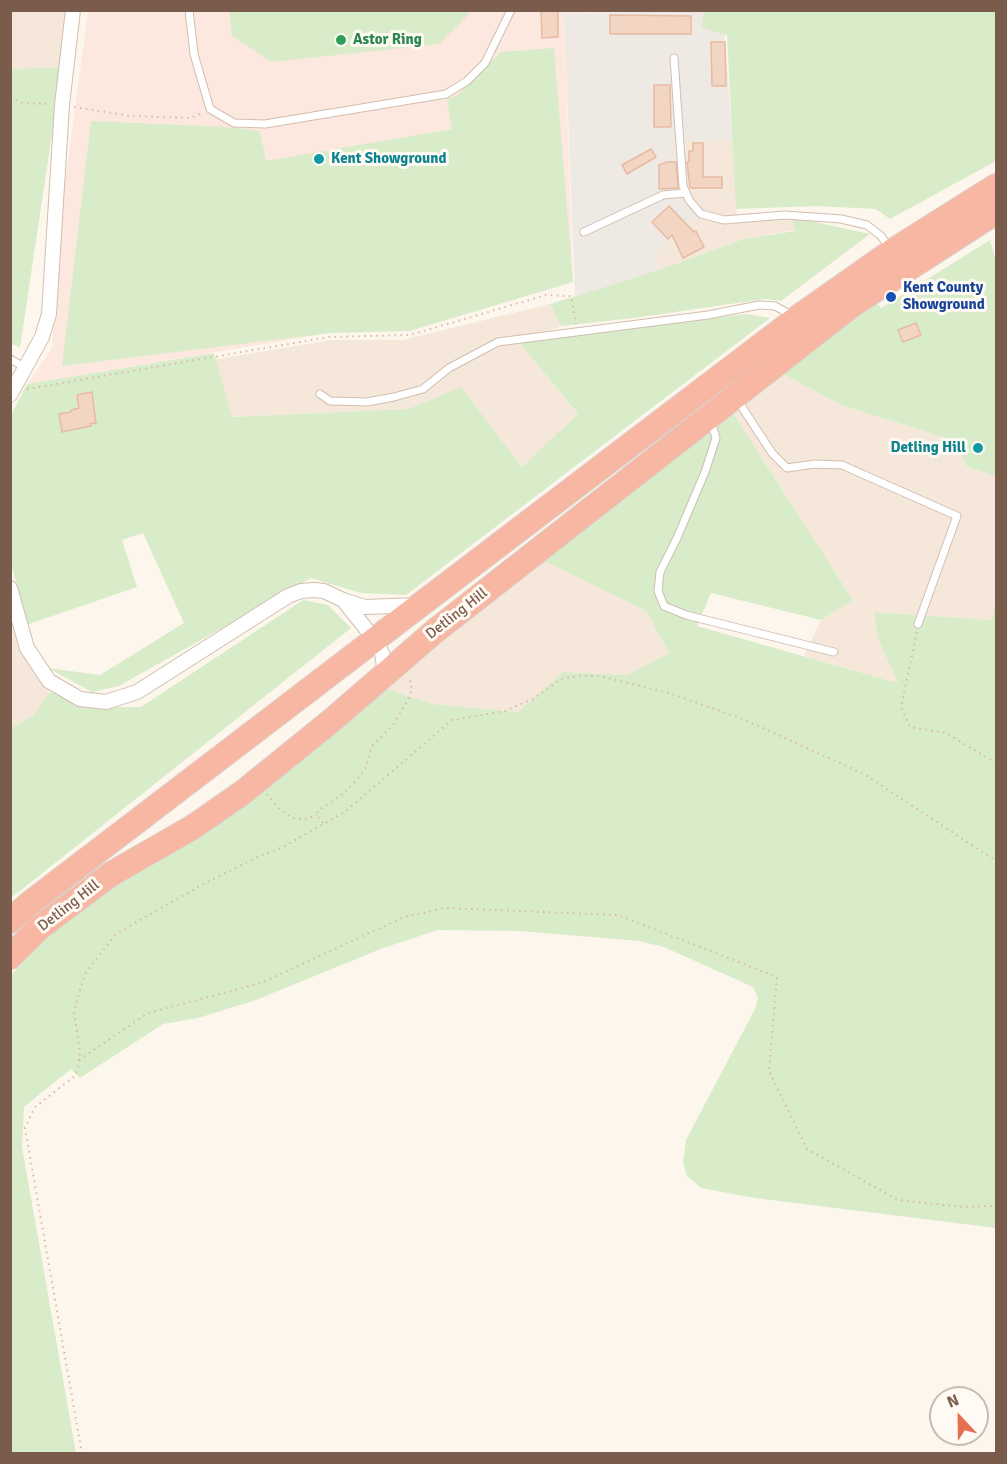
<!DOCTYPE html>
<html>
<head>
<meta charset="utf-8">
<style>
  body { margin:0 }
  #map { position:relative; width:1007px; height:1464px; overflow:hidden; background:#fdf6ec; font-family:Signika,sans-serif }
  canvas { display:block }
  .frame { position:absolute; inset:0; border:12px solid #7a5c4d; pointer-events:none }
  .north { position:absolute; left:929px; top:1386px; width:60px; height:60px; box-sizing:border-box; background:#fffaf3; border:2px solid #cabbb1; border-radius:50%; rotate:338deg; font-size:16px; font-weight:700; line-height:24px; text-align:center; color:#7a5c4d }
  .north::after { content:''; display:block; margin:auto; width:21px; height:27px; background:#e76f51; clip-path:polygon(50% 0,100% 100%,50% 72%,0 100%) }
</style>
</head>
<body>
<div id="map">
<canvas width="1007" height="1464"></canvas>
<div class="frame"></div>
<div class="north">N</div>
</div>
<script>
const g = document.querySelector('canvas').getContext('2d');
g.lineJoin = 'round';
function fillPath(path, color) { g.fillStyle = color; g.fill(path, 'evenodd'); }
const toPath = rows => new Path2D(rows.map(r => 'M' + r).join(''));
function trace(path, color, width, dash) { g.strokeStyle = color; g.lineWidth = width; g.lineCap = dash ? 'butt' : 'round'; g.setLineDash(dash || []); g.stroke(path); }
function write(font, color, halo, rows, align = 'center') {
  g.font = font + ' Signika,sans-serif'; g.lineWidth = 6; g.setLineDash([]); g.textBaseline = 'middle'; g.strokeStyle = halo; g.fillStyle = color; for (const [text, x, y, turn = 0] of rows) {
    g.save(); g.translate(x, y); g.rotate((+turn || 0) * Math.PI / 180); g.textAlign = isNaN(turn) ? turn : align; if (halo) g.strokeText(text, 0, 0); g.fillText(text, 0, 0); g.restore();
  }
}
fillPath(toPath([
  [10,11,68,11,62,67,11,69],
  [733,140,737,220,792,217,795,230,743,239,660,270,655,253,696,216,688,187,685,141],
  [550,304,561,326,520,342,578,415,522,467,461,387,408,409,209,418,206,361,331,340,403,340],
  [783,374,841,405,956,441,967,467,996,476,996,599,992,620,874,612,878,639,898,683,804,656,821,620,853,600,731,410],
  [542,560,646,611,669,653,627,675,563,672,518,712,433,704,380,687],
  [10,613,47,685,45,688,50,692,33,716,11,728]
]), '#f5e8da');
fillPath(toPath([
  [88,11,674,11,564,13,573,282,394,322,27,384,52,348,58,237]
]), '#fde8e0');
fillPath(toPath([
  [704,11,701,27,724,33,733,140,685,141,688,187,696,216,656,253,660,270,575,296,564,13]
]), '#efe9e4');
fillPath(toPath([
  [704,10,996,11,996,161,890,219,876,209,817,206,736,209,727,35,701,27],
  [229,11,229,10,472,11,439,44,272,62,232,36],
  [554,48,573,282,410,331,331,333,62,366,91,121,225,127,260,131,266,161,452,129,447,99,458,95,501,52],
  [62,67,20,347,10,344,10,69],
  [792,217,870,234,781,301,765,299,634,318,561,326,550,304,659,270,743,239,795,231],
  [990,240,996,261,996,476,967,467,956,441,841,405,783,374,875,301,881,308],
  [916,323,921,335,903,342,899,330],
  [746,314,770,318,406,595,361,593,311,578,119,686,92,692,48,668,100,675,184,623,143,533,122,540,137,587,26,625,11,562,10,417,27,384,214,353,232,417,408,409,461,387,522,467,578,414,519,342],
  [92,392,95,406,87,407,94,412,96,423,90,424,90,427,62,431,71,410,75,409,77,412,80,412,77,395],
  [731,410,853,600,821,620,711,593,697,626,898,683,878,639,874,612,992,620,996,599,996,1228,755,1198,701,1188,687,1176,683,1163,686,1140,755,1009,758,998,753,987,664,947,639,941,519,931,438,930,383,948,256,1000,198,1018,163,1024,80,1078,71,1069,24,1107,22,1147,76,1453,11,1453,10,976,46,939,119,877,380,687,433,704,518,712,563,672,627,675,669,653,646,611,542,560],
  [303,600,328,605,351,628,11,898,11,728,33,716,50,692,90,707,141,707]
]), '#d8ecc9');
const building = toPath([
  [541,11,558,11,558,37,542,38,541,11],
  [610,15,691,16,691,34,610,34,610,15],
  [711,42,725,42,726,86,712,86,711,42],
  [654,85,670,85,671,127,654,127,654,85],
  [693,143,703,143,703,177,722,177,722,188,690,188,687,162,689,162,689,151,693,151,693,143],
  [651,149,656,157,627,174,622,165,651,149],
  [667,162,676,162,678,188,659,189,659,165,667,162],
  [669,206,694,232,696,231,704,247,683,258,672,235,668,239,652,222,669,206],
  [916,323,921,335,903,342,898,330,916,323],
  [92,392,96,423,90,424,91,426,62,432,59,414,71,412,71,410,79,408,77,395,92,392]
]);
fillPath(building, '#f3d5c3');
trace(building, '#e6bba3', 1.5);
const lane = toPath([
  [189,10,194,54,210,109,234,123,265,124,446,94,467,81,485,63,511,10],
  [674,58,683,186,689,200,701,214,724,220,785,215,841,219,867,225,881,236,890,249],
  [584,232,663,195,686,193],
  [10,359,26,368],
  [320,394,330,401,367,402,394,397,423,389,449,368,498,342,708,315,759,305,775,306,793,316],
  [738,401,772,453,787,468,815,464,842,465,957,516,918,624],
  [711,421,716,438,705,472,677,538,660,572,658,591,664,606,686,615,834,652]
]);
const street = toPath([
  [10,395,42,337,49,314,62,105,73,10],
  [10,588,27,648,49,681,80,699,106,702,137,692,288,596,301,591,314,590,324,591,343,600,375,640,382,653,385,673],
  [343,600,365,607,417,605]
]);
const highway = toPath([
  [10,921,30,903,420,605,797,318,891,252,996,186],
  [10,957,39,928,111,874,193,827,242,793,331,721,435,631,852,305,996,212]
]);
trace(lane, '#d1beb0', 9);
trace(street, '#d1beb0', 16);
trace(highway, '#dad1cd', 26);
trace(toPath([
  [10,98,23,103,51,104],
  [74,107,131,116,191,118,202,113],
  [27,389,329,337,410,335,546,295,571,296,576,324],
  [917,632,901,707,910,727,946,733,996,763],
  [267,794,278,808,292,818,304,819,317,815],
  [323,823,317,815,318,811,344,793,354,783,365,769,372,746,393,725,410,697,412,683,407,678],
  [79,1060,148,1013,261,983,404,917,445,908,618,915,777,977,769,1071,807,1149,898,1200,964,1207,996,1206],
  [82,1454,25,1128,35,1107,75,1076,78,1067,80,1053,74,1011,81,986,86,972,116,934,198,887,255,858,283,847,346,811,452,720,505,711,533,699,561,679,578,676,599,676,666,692,743,719,864,774,996,861]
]), '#d9b8a5', 2, [1.5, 4.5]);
trace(lane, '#fff', 7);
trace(street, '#fff', 14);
trace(highway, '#f7b7a3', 24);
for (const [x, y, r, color] of [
  [341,40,6,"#2e9e5b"],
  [319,159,6,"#0f9aa8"],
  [891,297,6,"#1a4fb4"],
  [978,448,6,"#0f9aa8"]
]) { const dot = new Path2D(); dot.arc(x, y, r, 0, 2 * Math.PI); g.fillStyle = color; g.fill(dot); trace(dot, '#fffaf3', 2); }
write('bold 15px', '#27864d', '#fffaf3', [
  ["Astor Ring",353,40]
], 'left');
write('bold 15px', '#0d838f', '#fffaf3', [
  ["Kent Showground",331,159],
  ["Detling Hill",966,448,"right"]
], 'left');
write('bold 15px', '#164399', '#fffaf3', [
  ["Kent County",903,288],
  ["Showground",903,305]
], 'left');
write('15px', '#7a5c4d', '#fffaf3', [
  ["Detling Hill",457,614,-38],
  ["Detling Hill",69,906,-38]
]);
</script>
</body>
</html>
